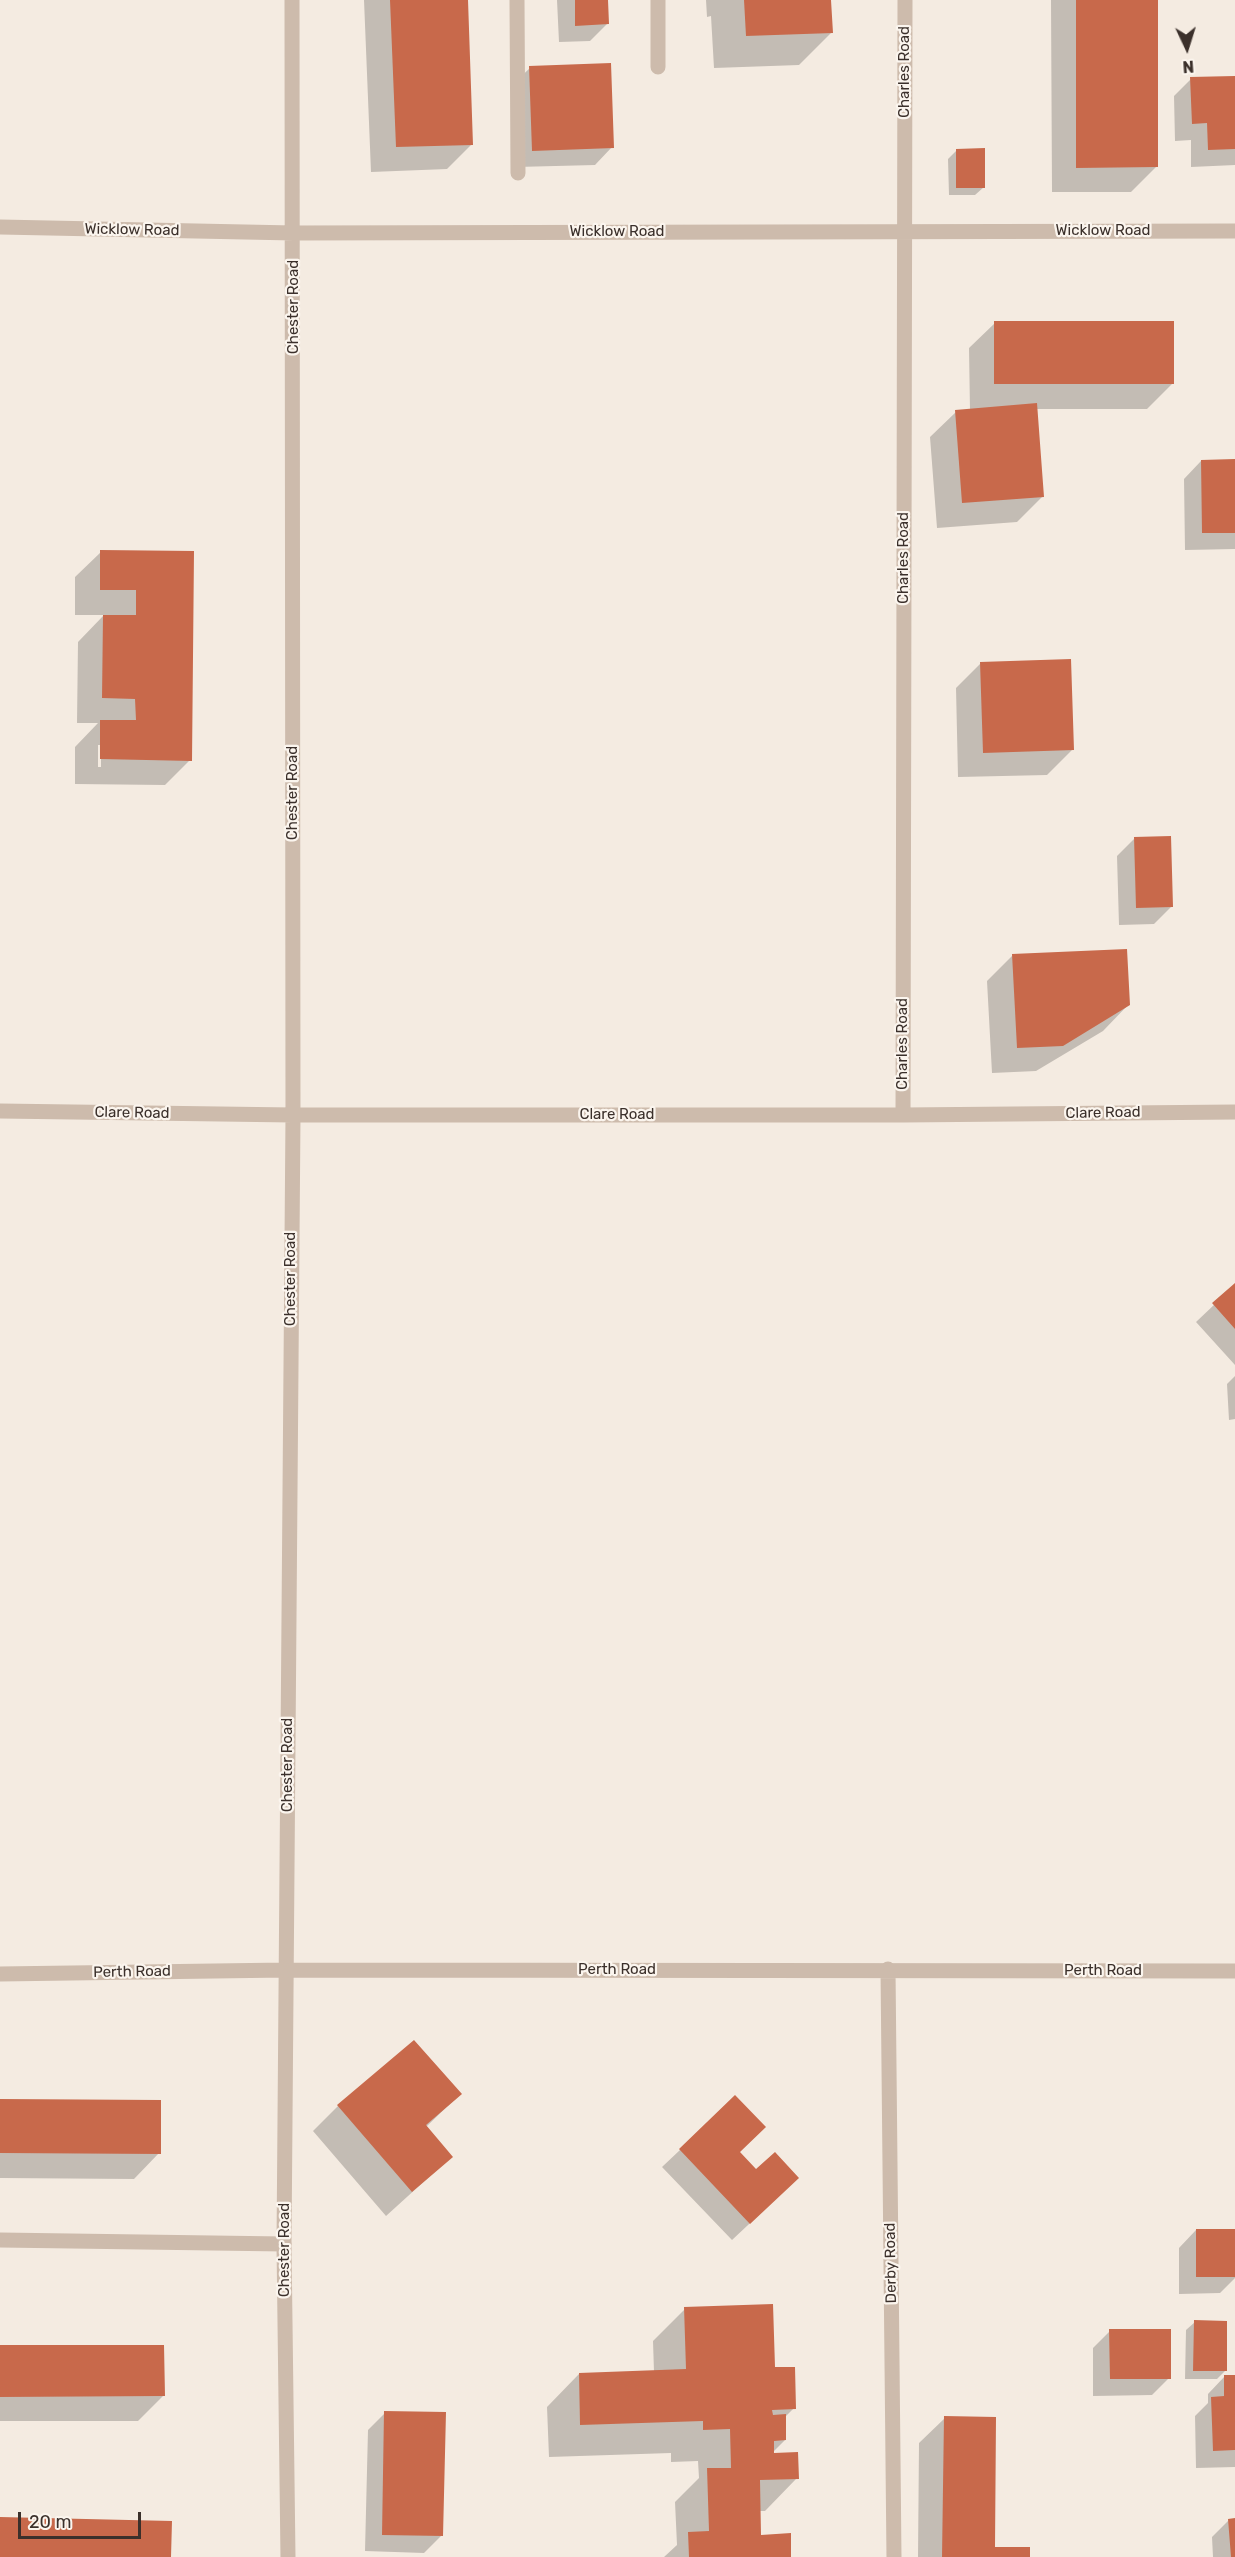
<!DOCTYPE html>
<html>
<head>
<meta charset="utf-8">
<style>
  body { margin:0 }
  #map { position:relative; width:1235px; height:2557px; overflow:hidden; background:#f4ebe1; font-family:Rubik,sans-serif }
  canvas { display:block }
  .north { position:absolute; left:1157px; top:18px; width:60px; height:60px; -webkit-text-stroke:4px #fbf5ee; paint-order:stroke; rotate:176deg; font-size:16px; font-weight:700; line-height:24px; text-align:center; color:#3b302b }
  .north::after { content:''; display:block; margin:auto; width:21px; height:27px; background:#3b302b; clip-path:polygon(50% 0,100% 100%,50% 72%,0 100%) }
  .scale { position:absolute; left:18px; top:2512px; width:123px; height:27px; box-sizing:border-box; border:3px solid #3b302b; border-top:0; padding-left:8px; font-size:18px; line-height:21px; white-space:nowrap; color:#3b302b; -webkit-text-stroke:4px #fbf5ee; paint-order:stroke }
</style>
</head>
<body>
<div id="map">
<canvas width="1235" height="2557"></canvas>
<div class="north">N</div>
<div class="scale">20 m</div>
</div>
<script>
const g = document.querySelector('canvas').getContext('2d');
g.lineJoin = 'round';
function fillPath(path, color) { g.fillStyle = color; g.fill(path, 'evenodd'); }
const toPath = rows => new Path2D(rows.map(r => 'M' + r).join(''));
function trace(path, color, width, dash) { g.strokeStyle = color; g.lineWidth = width; g.lineCap = dash ? 'butt' : 'round'; g.setLineDash(dash || []); g.stroke(path); }
function write(font, color, halo, rows, align = 'center') {
  g.font = font + ' Rubik,sans-serif'; g.lineWidth = 4.5; g.setLineDash([]); g.textBaseline = 'middle'; g.strokeStyle = halo; g.fillStyle = color; for (const [text, x, y, turn = 0] of rows) {
    g.save(); g.translate(x, y); g.rotate((+turn || 0) * Math.PI / 180); g.textAlign = isNaN(turn) ? turn : align; if (halo) g.strokeText(text, 0, 0); g.fillText(text, 0, 0); g.restore();
  }
}
fillPath(toPath([
  [364,0,467,0,472,144,447,169,371,172],
  [557,0,606,0,607,24,590,41,559,42],
  [706,0,830,0,831,33,799,65,714,68,711,16,707,17],
  [1051,0,1156,0,1156,167,1131,192,1052,192],
  [530,68,612,147,595,165,516,167,512,85],
  [1235,78,1235,165,1191,167,1191,140,1175,141,1174,96,1191,79],
  [957,150,984,187,975,195,949,195,948,159],
  [995,323,1172,384,1147,409,1036,409,1043,496,1017,522,937,528,930,437,956,412,970,411,969,348],
  [1201,461,1235,461,1235,549,1185,550,1184,479],
  [101,552,192,553,190,760,165,785,75,784,75,747,98,723,77,723,78,642,104,615,75,615,75,577],
  [98,745,101,745,101,767,98,767],
  [981,663,1072,750,1047,775,958,777,956,688],
  [1134,839,1171,907,1154,924,1119,925,1117,856],
  [1013,955,1128,1005,1103,1031,1036,1071,992,1073,987,981],
  [1235,1285,1235,1365,1196,1322],
  [1235,1376,1235,1419,1229,1420,1227,1384],
  [460,2094,426,2127,451,2157,386,2216,313,2131,338,2106],
  [0,2101,159,2153,134,2179,0,2178],
  [680,2150,738,2152,780,2195,732,2240,662,2167],
  [1196,2230,1235,2230,1235,2278,1220,2293,1179,2294,1179,2248],
  [685,2309,773,2369,794,2408,784,2418,785,2440,773,2452,797,2478,765,2511,759,2511,760,2536,790,2557,664,2557,677,2545,675,2502,699,2478,698,2461,671,2462,671,2453,549,2457,547,2407,579,2374,654,2372,653,2341],
  [1195,2322,1225,2371,1217,2379,1185,2379,1186,2330],
  [1110,2331,1169,2378,1152,2395,1093,2396,1093,2348],
  [0,2347,163,2396,138,2421,0,2421],
  [1225,2376,1235,2376,1235,2467,1196,2468,1195,2416,1208,2403,1208,2394],
  [385,2413,442,2535,424,2553,365,2551,368,2430],
  [945,2418,993,2548,1028,2557,918,2557,919,2443],
  [1229,2520,1235,2520,1235,2557,1213,2557,1212,2537]
]), '#0003');
fillPath(toPath([
  [390,0,468,0,473,145,396,147],
  [575,0,608,0,609,24,575,26],
  [744,0,831,0,833,33,746,36],
  [1076,0,1158,0,1158,167,1076,168],
  [611,63,614,148,532,151,529,66],
  [1235,76,1235,149,1208,150,1207,123,1192,124,1190,77],
  [985,148,985,188,956,188,956,149],
  [994,321,1174,321,1174,384,994,384],
  [1037,403,1044,497,962,503,955,410],
  [1235,459,1235,533,1202,533,1201,460],
  [100,550,194,551,192,761,100,759,100,720,136,720,135,699,102,698,103,615,136,615,136,590,100,590],
  [1071,659,1074,750,983,753,980,662],
  [1171,836,1173,907,1136,908,1134,837],
  [1127,949,1130,1005,1063,1046,1017,1048,1012,954],
  [1235,1283,1235,1329,1212,1303],
  [414,2040,462,2094,426,2125,453,2157,412,2192,337,2105],
  [735,2095,766,2127,740,2152,756,2169,775,2152,799,2178,750,2224,679,2149],
  [0,2099,161,2100,161,2154,0,2153],
  [1196,2229,1235,2229,1235,2277,1196,2277],
  [773,2304,775,2367,795,2367,796,2409,772,2410,773,2415,786,2414,786,2440,774,2441,774,2453,798,2452,799,2479,760,2480,761,2535,791,2533,791,2557,689,2557,688,2532,709,2531,707,2468,731,2468,730,2429,703,2430,703,2421,580,2425,579,2373,686,2369,684,2307],
  [1194,2320,1227,2321,1227,2371,1193,2371],
  [1109,2329,1171,2329,1171,2379,1110,2379],
  [0,2345,164,2345,165,2396,0,2397],
  [1224,2375,1235,2375,1235,2450,1213,2451,1211,2397,1224,2396],
  [384,2411,446,2412,443,2536,382,2535],
  [944,2416,996,2417,995,2547,1030,2547,1030,2557,942,2557],
  [0,2517,172,2521,171,2557,0,2557],
  [1235,2518,1235,2557,1231,2557,1228,2519]
]), '#c8694b');
trace(toPath([
  [517,0,518,173],
  [658,0,658,67],
  [0,2240,284,2244]
]), '#cdbbac', 15);
trace(toPath([
  [0,227,294,233,1235,231],
  [0,1111,293,1115,903,1115,1235,1112],
  [903,1115,905,0],
  [888,1969,894,2557],
  [0,1974,286,1970,1235,1971],
  [288,2557,284,2244,293,1115,292,0]
]), '#cdbbac', 15);
write('15px', '#3b302b', '#fbf5ee', [
  ["Charles Road",905,72,-90],
  ["Wicklow Road",132,230,1],
  ["Wicklow Road",1103,231],
  ["Wicklow Road",617,232],
  ["Chester Road",294,307,-90],
  ["Charles Road",904,558,-90],
  ["Chester Road",293,793,-90],
  ["Charles Road",903,1044,-90],
  ["Clare Road",132,1113,1],
  ["Clare Road",1103,1113,-1],
  ["Clare Road",617,1115],
  ["Chester Road",291,1279,-90],
  ["Chester Road",288,1765,-90],
  ["Perth Road",617,1970],
  ["Perth Road",1103,1971],
  ["Perth Road",132,1972,-1],
  ["Chester Road",285,2250,-90],
  ["Derby Road",891,2263,-91]
]);
</script>
</body>
</html>
